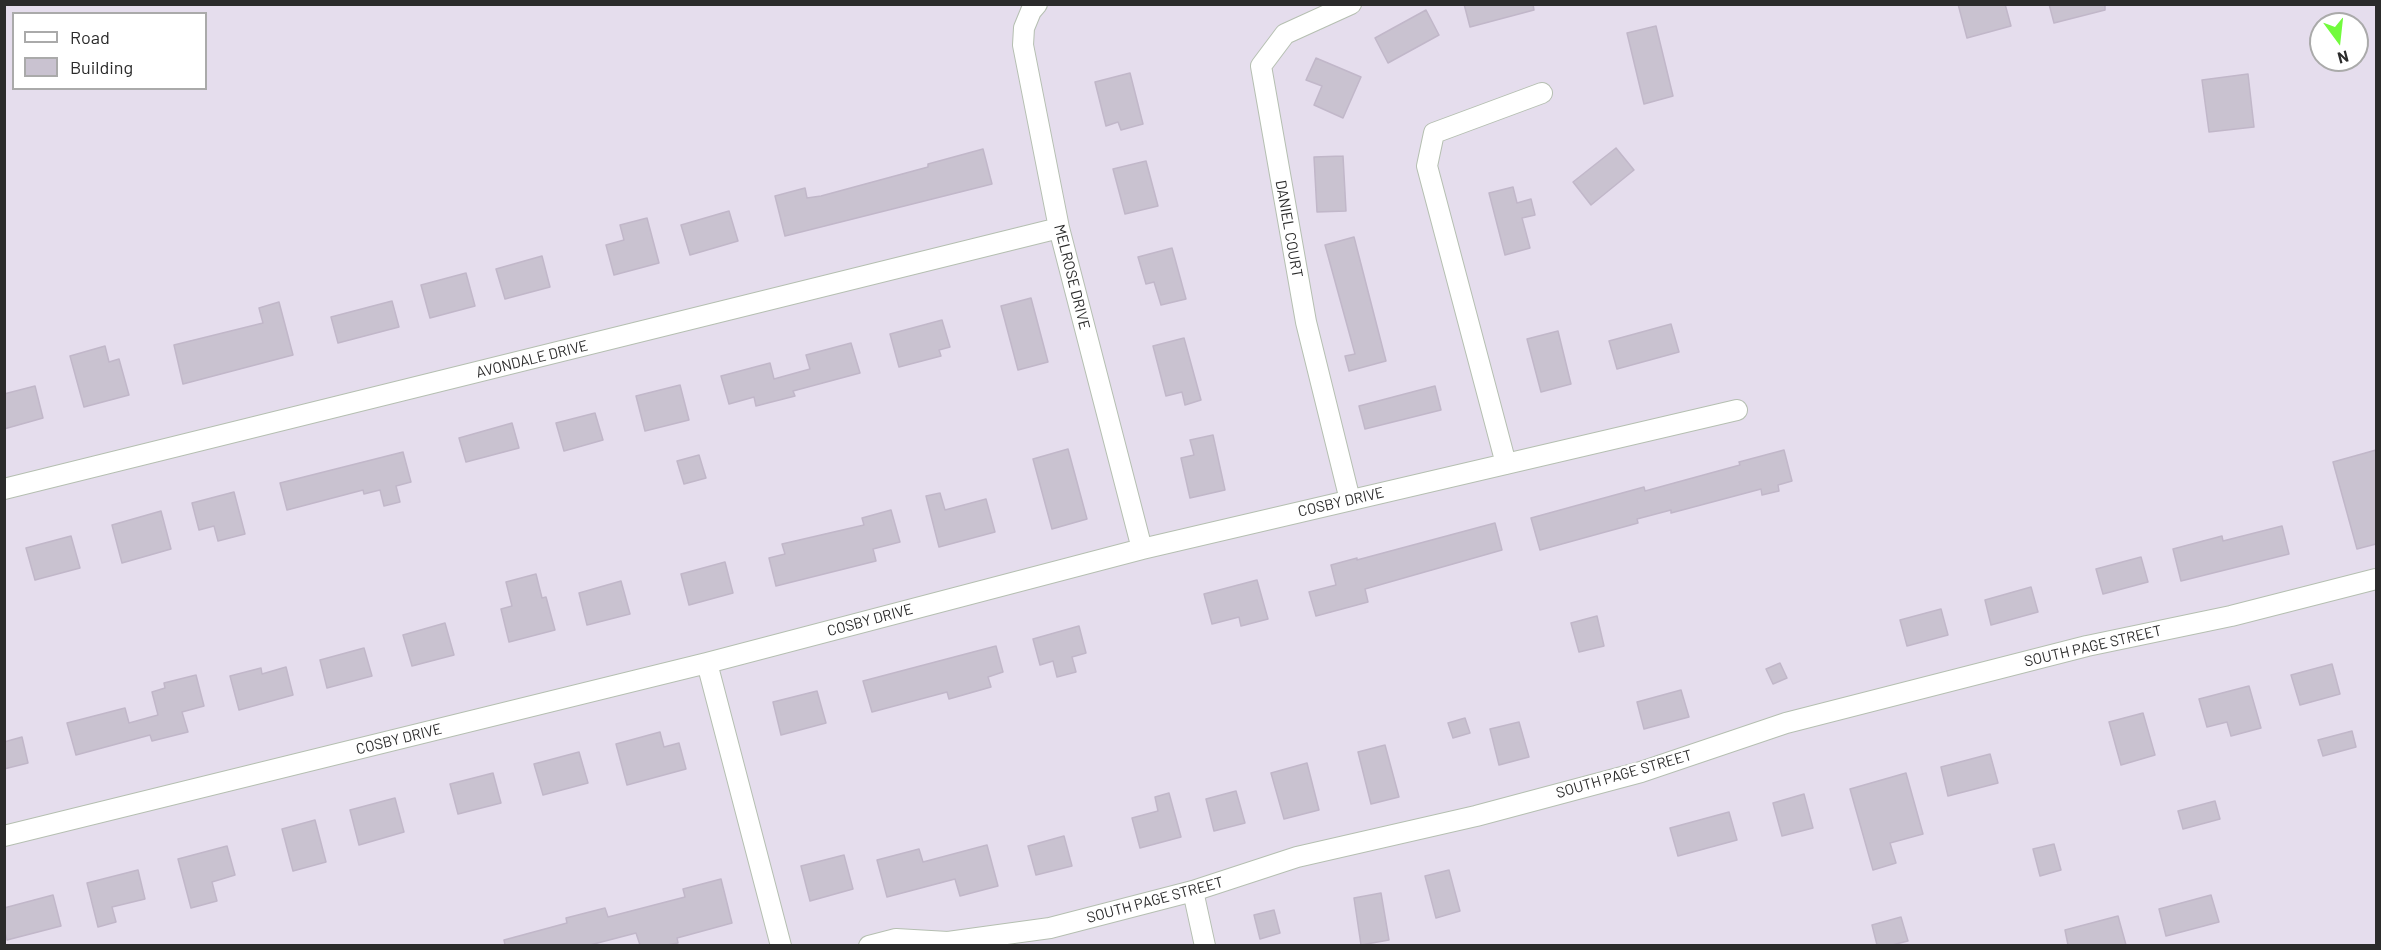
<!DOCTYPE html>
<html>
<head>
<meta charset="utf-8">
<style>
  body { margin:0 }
  #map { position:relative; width:2381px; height:950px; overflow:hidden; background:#e5dded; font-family:Barlow,sans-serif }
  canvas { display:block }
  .frame { position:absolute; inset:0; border:6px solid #2b2b2b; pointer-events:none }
  .legend { position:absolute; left:12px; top:12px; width:195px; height:78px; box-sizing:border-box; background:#fff; border:2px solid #aaa; margin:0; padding:8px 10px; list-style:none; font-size:18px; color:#2b2b2b }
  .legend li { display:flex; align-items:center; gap:12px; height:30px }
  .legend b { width:30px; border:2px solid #aaa }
  .north { position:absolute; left:2309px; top:12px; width:60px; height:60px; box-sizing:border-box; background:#fff; border:2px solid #aaa; border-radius:50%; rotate:165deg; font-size:16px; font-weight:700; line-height:24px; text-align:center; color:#2b2b2b }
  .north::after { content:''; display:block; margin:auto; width:21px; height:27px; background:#72fb3d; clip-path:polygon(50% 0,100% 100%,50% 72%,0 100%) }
</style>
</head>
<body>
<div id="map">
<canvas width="2381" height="950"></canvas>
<div class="frame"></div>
<ul class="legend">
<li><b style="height:8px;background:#fff"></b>Road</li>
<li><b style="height:16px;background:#c9c2d0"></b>Building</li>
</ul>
<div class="north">N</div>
</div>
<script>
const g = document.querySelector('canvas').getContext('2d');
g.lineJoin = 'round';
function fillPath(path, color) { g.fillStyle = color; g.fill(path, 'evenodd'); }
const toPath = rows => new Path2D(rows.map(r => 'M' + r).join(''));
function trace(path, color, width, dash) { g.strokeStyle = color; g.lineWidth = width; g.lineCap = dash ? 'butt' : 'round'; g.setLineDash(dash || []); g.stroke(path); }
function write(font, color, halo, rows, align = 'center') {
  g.font = font + ' Barlow,sans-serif'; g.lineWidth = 5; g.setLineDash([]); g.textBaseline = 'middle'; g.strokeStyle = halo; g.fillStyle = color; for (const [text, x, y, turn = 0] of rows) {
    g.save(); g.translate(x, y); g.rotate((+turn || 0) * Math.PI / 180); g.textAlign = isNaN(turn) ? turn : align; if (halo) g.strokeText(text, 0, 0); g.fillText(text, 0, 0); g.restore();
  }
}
const building = toPath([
  [1464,4,1533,4,1534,10,1470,27,1464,4],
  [1958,4,2005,4,2011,26,1967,38,1958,4],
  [2049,4,2105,4,2105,10,2054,23,2049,4],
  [1426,10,1439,35,1388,63,1375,38,1426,10],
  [1656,26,1673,96,1644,104,1627,33,1656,26],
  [1316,58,1361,77,1343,118,1314,105,1322,86,1306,80,1316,58],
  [1130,73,1143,124,1121,130,1118,122,1106,126,1095,82,1130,73],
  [2248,74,2254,127,2209,132,2202,80,2248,74],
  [1616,148,1634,170,1591,205,1573,182,1616,148],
  [983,149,992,184,785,236,775,196,805,188,807,198,821,196,928,167,928,164,983,149],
  [1343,156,1346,211,1317,212,1314,157,1343,156],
  [1146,161,1158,206,1125,214,1113,169,1146,161],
  [1513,187,1517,203,1531,199,1535,215,1522,218,1530,248,1505,255,1489,193,1513,187],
  [729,211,738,241,690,255,681,225,729,211],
  [647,218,659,263,614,275,606,245,624,240,620,225,647,218],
  [1354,237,1386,361,1349,371,1345,356,1355,354,1325,245,1354,237],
  [1172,248,1186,299,1161,305,1154,282,1146,284,1138,257,1172,248],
  [542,256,550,287,505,299,496,269,542,256],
  [466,273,475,306,430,318,421,285,466,273],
  [1031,298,1048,362,1018,370,1001,306,1031,298],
  [392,301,399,327,338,343,331,317,392,301],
  [279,302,293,355,183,384,174,345,263,323,259,308,279,302],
  [942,320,950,347,939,350,941,356,899,367,890,334,942,320],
  [1671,324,1679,352,1617,369,1609,341,1671,324],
  [1558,331,1571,384,1541,392,1527,339,1558,331],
  [1184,338,1201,400,1185,405,1182,392,1166,396,1153,346,1184,338],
  [851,343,860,373,793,391,795,396,756,406,754,397,729,404,721,376,770,363,774,379,810,369,806,355,851,343],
  [105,346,109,362,119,359,129,395,84,407,70,356,105,346],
  [680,385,689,420,645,431,636,396,680,385],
  [35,386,43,418,4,429,4,394,35,386],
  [1435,386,1441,410,1365,429,1359,406,1435,386],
  [595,413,603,440,564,451,556,423,595,413],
  [512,423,519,448,466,462,459,438,512,423],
  [1213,435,1225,490,1190,498,1181,458,1194,455,1190,440,1213,435],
  [1068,449,1087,519,1052,529,1033,459,1068,449],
  [1784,450,1792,481,1778,485,1779,491,1762,495,1761,489,1671,513,1671,510,1637,519,1638,523,1540,550,1531,518,1644,487,1645,491,1740,465,1739,462,1784,450],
  [2376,450,2376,544,2357,549,2333,462,2376,450],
  [403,452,411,482,396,486,400,502,384,506,380,490,364,494,363,490,287,510,280,483,403,452],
  [699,455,706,478,684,484,677,461,699,455],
  [234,492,245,534,218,541,214,526,199,530,192,503,234,492],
  [940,493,945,510,986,499,995,532,939,547,926,496,940,493],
  [891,510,900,542,873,549,876,561,776,586,769,558,785,554,782,544,864,525,862,518,891,510],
  [161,511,171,549,122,563,112,525,161,511],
  [1495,523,1502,550,1365,589,1368,602,1316,616,1309,592,1336,585,1331,565,1357,558,1357,560,1495,523],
  [2282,526,2289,554,2181,581,2173,549,2222,536,2223,541,2282,526],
  [71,536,80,568,35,580,26,548,71,536],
  [2141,557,2148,582,2103,594,2096,569,2141,557],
  [725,562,733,593,689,605,681,574,725,562],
  [536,574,542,598,546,597,555,630,509,642,501,609,512,606,506,582,536,574],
  [1257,580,1268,619,1241,626,1239,617,1212,624,1204,594,1257,580],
  [621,581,630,614,587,625,579,593,621,581],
  [2031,587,2038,612,1991,625,1985,600,2031,587],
  [1941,609,1948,635,1907,646,1900,620,1941,609],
  [1597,616,1604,646,1579,652,1571,623,1597,616],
  [445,623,454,655,412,666,403,635,445,623],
  [1079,626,1086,653,1072,657,1076,672,1057,677,1053,661,1040,665,1033,639,1079,626],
  [996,646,1003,672,988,677,991,687,949,699,947,692,872,712,863,681,996,646],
  [364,648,372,676,327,688,320,660,364,648],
  [1780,663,1787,678,1773,684,1766,669,1780,663],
  [2332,664,2340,694,2300,705,2291,675,2332,664],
  [286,667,293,695,239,710,230,676,261,668,262,674,286,667],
  [196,675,204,706,182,712,188,732,152,741,150,735,76,755,67,723,125,708,129,723,158,715,152,692,165,688,164,683,196,675],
  [2249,686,2261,728,2231,736,2227,722,2207,727,2199,699,2249,686],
  [1681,690,1689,717,1644,729,1637,702,1681,690],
  [817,691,826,723,781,735,773,702,817,691],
  [2143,713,2155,755,2121,765,2109,722,2143,713],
  [1465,718,1470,733,1453,738,1448,723,1465,718],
  [1519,722,1529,757,1499,765,1490,729,1519,722],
  [2352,731,2356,747,2323,756,2318,740,2352,731],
  [660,732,664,747,679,743,686,769,627,785,616,744,660,732],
  [22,737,28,763,4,769,4,742,22,737],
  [1385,745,1399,797,1371,804,1358,752,1385,745],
  [579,752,588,783,543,795,534,764,579,752],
  [1990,754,1998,783,1948,796,1941,767,1990,754],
  [1307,763,1319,810,1284,819,1271,773,1307,763],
  [493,773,501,803,458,814,450,784,493,773],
  [1906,773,1923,834,1890,843,1896,863,1873,870,1850,789,1906,773],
  [1236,791,1245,823,1214,831,1206,799,1236,791],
  [1169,793,1181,837,1140,848,1132,818,1158,811,1155,797,1169,793],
  [1804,794,1813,828,1782,836,1773,803,1804,794],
  [395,798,404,832,359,845,350,810,395,798],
  [2215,801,2220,819,2183,829,2178,811,2215,801],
  [1729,812,1737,840,1678,856,1670,828,1729,812],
  [315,820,326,862,293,871,282,829,315,820],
  [1064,836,1072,866,1036,875,1028,846,1064,836],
  [2054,844,2061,870,2040,876,2033,849,2054,844],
  [987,845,998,886,960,896,955,879,887,897,877,860,919,849,923,862,987,845],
  [227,846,235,875,212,882,217,901,191,908,178,859,227,846],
  [844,855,853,889,810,901,801,866,844,855],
  [138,870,145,899,112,907,116,922,98,927,87,883,138,870],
  [1449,870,1460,911,1436,918,1425,876,1449,870],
  [721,879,732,923,677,938,678,943,667,945,640,945,636,933,590,945,505,945,504,940,567,923,566,918,605,908,608,917,685,897,683,889,721,879],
  [1381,893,1389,940,1361,945,1354,898,1381,893],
  [53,895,61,926,7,940,4,930,4,908,53,895],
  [2211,895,2219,922,2166,936,2159,909,2211,895],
  [1274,910,1280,933,1260,939,1254,915,1274,910],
  [2118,916,2126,945,2068,945,2065,930,2118,916],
  [1901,917,1908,941,1892,945,1877,945,1872,925,1901,917]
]);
fillPath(building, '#c9c2d0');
trace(building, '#c1b7c9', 1.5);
const minor = toPath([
  [1037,4,1031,11,1024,28,1023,45,1059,228,1142,549],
  [1506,464,1427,166,1434,133,1542,93],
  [4,489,1059,228],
  [1350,500,1306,322,1261,66,1285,34,1351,4],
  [707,663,781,946],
  [4,836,707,663,1142,549,1737,410],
  [1193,891,1205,946],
  [869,946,896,939,948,942,1050,928,1193,891,1297,857,1476,816,1641,772,1786,723,2087,646,2231,616,2376,579]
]);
trace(minor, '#b5bfb1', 22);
trace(minor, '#fff', 20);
write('15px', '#2b2b2b', '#fff', [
  ["DANIEL COURT",1289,229,80],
  ["MELROSE DRIVE",1072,277,76],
  ["AVONDALE DRIVE",532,359,-14],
  ["COSBY DRIVE",1341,502,-13],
  ["COSBY DRIVE",870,620,-15],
  ["SOUTH PAGE STREET",2093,646,-13],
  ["COSBY DRIVE",399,739,-14],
  ["SOUTH PAGE STREET",1624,774,-16],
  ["SOUTH PAGE STREET",1155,900,-15]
]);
</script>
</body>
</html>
